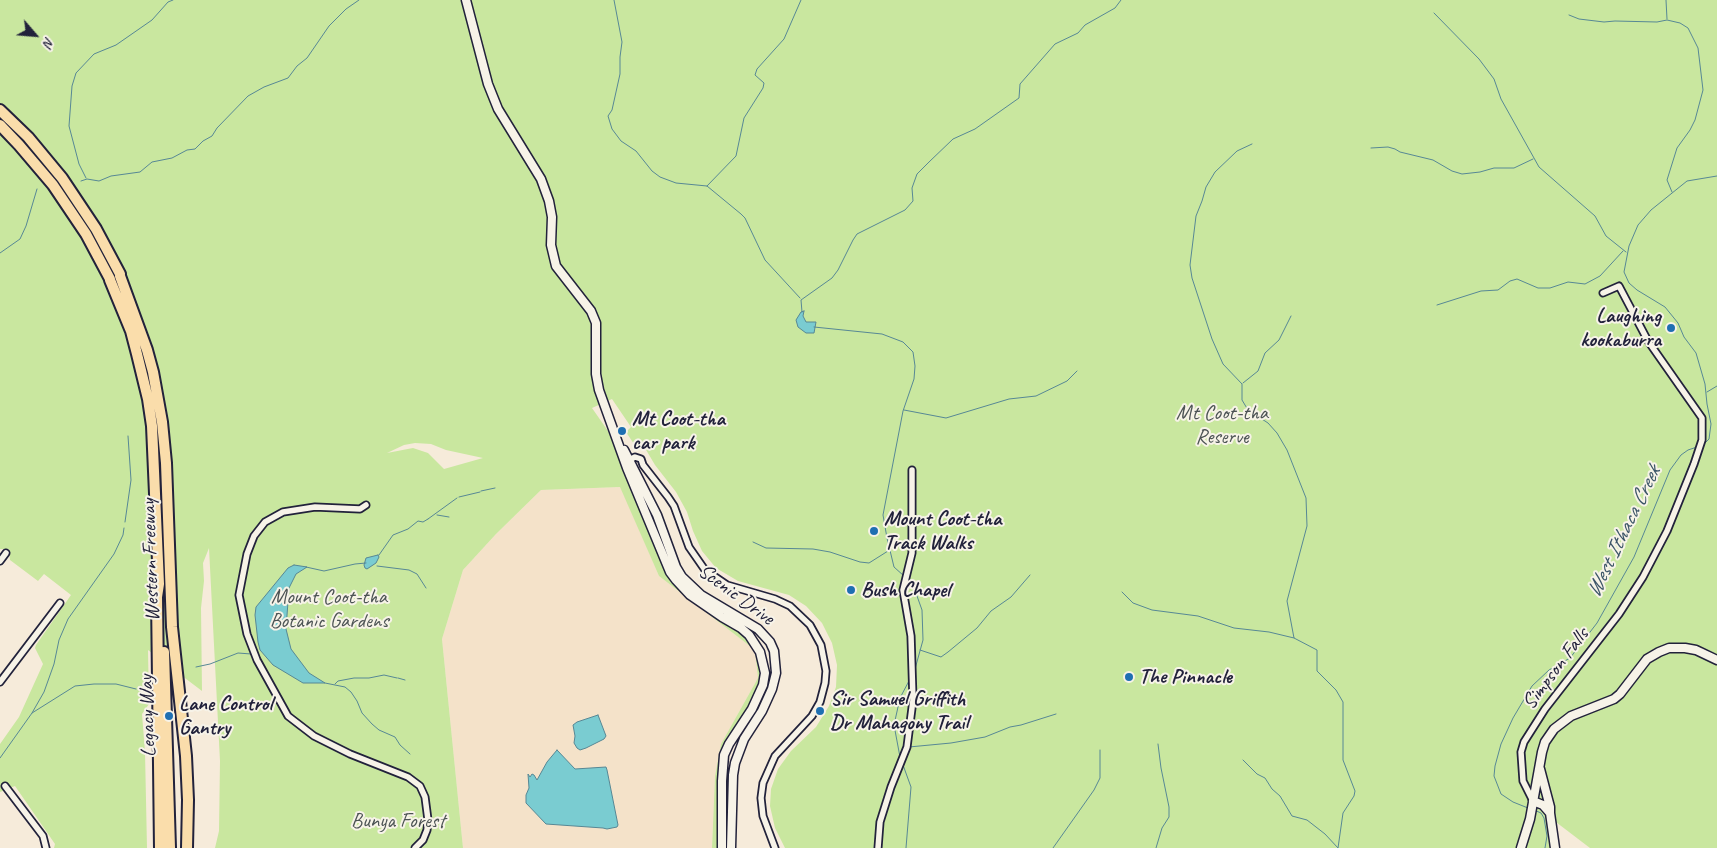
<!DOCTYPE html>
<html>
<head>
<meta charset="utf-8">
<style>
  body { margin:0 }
  #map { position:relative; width:1717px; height:848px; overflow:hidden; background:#f6ebda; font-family:Caveat,sans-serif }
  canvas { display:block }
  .north { position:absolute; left:10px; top:10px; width:50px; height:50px; -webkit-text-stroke:4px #f7f3e8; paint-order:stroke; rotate:117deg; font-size:14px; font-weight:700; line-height:20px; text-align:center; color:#22223b }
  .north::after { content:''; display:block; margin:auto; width:18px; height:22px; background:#22223b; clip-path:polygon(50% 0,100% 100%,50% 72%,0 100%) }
</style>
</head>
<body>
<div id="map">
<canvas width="1717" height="848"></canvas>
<div class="north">N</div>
</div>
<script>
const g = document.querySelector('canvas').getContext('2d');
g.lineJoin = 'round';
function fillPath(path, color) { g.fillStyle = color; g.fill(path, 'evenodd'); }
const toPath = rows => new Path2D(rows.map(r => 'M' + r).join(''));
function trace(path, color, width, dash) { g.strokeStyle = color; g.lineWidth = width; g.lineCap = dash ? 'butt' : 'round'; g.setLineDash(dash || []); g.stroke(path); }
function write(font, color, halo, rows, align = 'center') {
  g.font = font + ' Caveat,sans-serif'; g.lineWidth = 4; g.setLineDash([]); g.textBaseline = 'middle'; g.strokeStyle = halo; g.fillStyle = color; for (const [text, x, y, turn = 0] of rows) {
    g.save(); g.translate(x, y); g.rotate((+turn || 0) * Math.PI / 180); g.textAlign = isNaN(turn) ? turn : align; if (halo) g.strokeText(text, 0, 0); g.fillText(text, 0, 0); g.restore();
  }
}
fillPath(toPath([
  [621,487,659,576,755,650,758,678,721,744,715,776,712,848,463,848,442,639,463,570,496,534,541,490]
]), '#f4e2c9');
fillPath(toPath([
  [0,0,1717,0,1717,848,1590,848,1548,816,1551,848,785,848,775,828,770,806,771,789,778,769,791,751,816,727,829,706,836,687,837,665,832,643,822,623,806,606,789,595,738,581,716,568,702,551,693,531,687,512,676,492,655,465,642,443,636,447,626,432,631,427,612,399,592,408,608,431,675,583,745,634,760,658,761,675,759,686,751,702,726,742,718,848,712,848,715,776,721,744,758,678,755,650,659,576,620,487,541,490,496,534,463,570,442,639,463,848,215,848,219,831,220,761,209,548,203,563,204,581,201,608,202,691,148,650,149,704,142,714,145,752,147,848,54,848,55,844,15,786,0,792,0,744,19,717,43,664,35,648,36,645,71,595,44,574,38,581,10,560,9,549,0,549],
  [415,443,431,444,446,450,483,458,444,469,428,453,413,448,387,453,404,445]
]), '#c9e79f');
const water = toPath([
  [804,311,803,316,806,322,816,322,814,333,806,333,798,327,796,320,801,312,804,311],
  [378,555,379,557,376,563,367,569,365,568,364,565,366,558,378,555],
  [294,565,307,567,296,574,289,588,286,629,291,649,309,673,325,683,303,683,273,665,260,650,258,642,255,615,256,607,288,568,294,565],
  [598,715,606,736,604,739,586,748,580,750,577,748,574,743,575,736,573,725,577,722,598,715],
  [557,750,575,769,606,767,607,770,618,825,617,827,607,829,603,828,546,824,526,803,526,795,529,788,528,774,530,777,532,774,534,775,537,780,547,762,557,750]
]);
fillPath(water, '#7accd1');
trace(water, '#578895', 1);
trace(toPath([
  [614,0,622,42,620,57,620,74,612,110,608,116,612,129,621,141,636,151,652,171,660,177,676,183,707,186,741,214,745,218,765,260,800,298],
  [1666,0,1667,19],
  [1434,13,1479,59,1494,79,1501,99,1539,167,1595,216,1606,236,1626,252],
  [1569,15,1579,19,1604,22,1615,21,1657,22,1667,20,1680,23,1688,28,1698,48,1703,90,1695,120,1690,130,1677,148,1667,180,1672,192],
  [1252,144,1237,151,1215,172,1206,187,1202,201,1196,216,1190,265,1192,278,1212,339,1223,364,1242,384,1242,400,1248,410,1268,423,1277,433,1287,450,1306,498,1307,526,1287,601,1294,638,1317,650,1317,671,1336,690,1343,702,1343,760,1355,791,1354,796,1343,813,1338,848],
  [1371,148,1388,147,1395,149,1400,152,1433,160,1452,171,1462,174,1480,172,1494,168,1514,168,1533,159],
  [86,178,79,164,69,126,72,86,76,73,94,54,116,45,152,20,168,2,173,0],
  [81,181,87,179,99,181,111,176,140,172,152,162,172,158,187,150,195,149,203,141,212,136,217,128,248,96,264,87,288,78,297,66,307,58,329,26,346,9,359,0],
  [707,186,736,156,744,118,763,88,764,83,755,75,757,69,784,39,801,0],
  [0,253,20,239,26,226,37,189],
  [1437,305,1481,291,1498,290,1510,281,1517,279,1538,288,1550,288,1568,282,1585,284,1600,276,1623,251],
  [802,312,801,300,832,278,838,270,853,240,857,234,905,210,913,201,912,188,917,174,929,162,953,139,975,129,1019,98,1020,84,1055,44,1078,33,1085,25,1115,8,1121,0],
  [814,327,882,334,903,342,913,352,915,366,914,379,903,411,883,515,887,538,894,567,904,576],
  [1243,383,1258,371,1265,353,1279,340,1291,316],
  [1707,392,1717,386],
  [904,410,946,418,1009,399,1036,396,1067,381,1077,371],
  [1704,444,1709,439,1711,424,1707,404,1705,384,1696,353,1684,337,1678,323,1665,307,1637,290,1629,283,1624,272,1629,246,1638,225,1651,210,1687,181,1717,176],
  [481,491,495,488],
  [459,497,480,492],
  [437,515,449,517],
  [428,519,457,498],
  [125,522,131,480,128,436],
  [753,542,766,548,813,549,830,552,860,562,869,563,888,551],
  [379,555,393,535,408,529,418,521,423,522,428,519],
  [377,566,409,570,417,574,426,588],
  [306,567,324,571,355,564,366,563],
  [909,580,912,582,922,610,923,640,915,669],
  [1122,592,1133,603,1152,610,1198,616,1234,628,1269,632,1294,638],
  [920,650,941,657,948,652,977,628,991,611,1011,597,1030,575],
  [196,667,210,664,238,653,251,654],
  [398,678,405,680],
  [325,683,345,687,351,692,357,701,362,713,372,724,379,730,395,737,400,745,410,754],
  [335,684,338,681,354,678,369,678,384,675,397,678],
  [32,713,44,692,54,664,59,640,68,619,114,554,123,535,124,528],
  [909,747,951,743,985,737,1010,727,1021,725,1056,714],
  [900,757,894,725,900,698,910,679],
  [0,758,32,713,75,686,94,684,116,684,136,689],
  [1243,760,1257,774,1265,778,1272,789,1280,796,1292,816,1307,820,1325,834,1338,848],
  [903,765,911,787,906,848],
  [1528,808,1513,802,1501,794,1494,776,1495,766,1501,744,1513,718,1532,686,1549,670,1570,658,1597,623,1634,557,1670,470,1681,455,1688,450,1697,447],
  [1534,810,1541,813,1544,818,1547,836,1545,848],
  [1053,848,1094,790,1100,778,1100,750],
  [1156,848,1162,828,1169,817,1169,807,1161,768,1158,744]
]), '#578895', 1);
const street = toPath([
  [629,460,635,457,641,459,643,465,668,497,674,506,689,547,705,570,727,585,775,599,790,606,810,625,821,645,826,671,825,683,820,702,812,716,775,756,763,783,761,798,763,816,775,848],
  [366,505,360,509,315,507,283,512,265,522,254,536,247,554,239,595,247,634,257,660,288,716,314,736,350,754,408,777,420,786,425,797,428,820,427,830,423,840,415,848],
  [0,561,6,553],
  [0,682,60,603],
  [5,786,43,836,46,848],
  [1533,801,1523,781,1521,752,1524,742,1545,709,1619,614,1643,577,1667,531,1694,464,1702,440,1702,418,1648,341,1619,286,1603,293],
  [878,848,880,822,891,787,907,747,913,700,911,636,903,590,912,553,912,470]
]);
const secondary = toPath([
  [466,0,488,84,498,109,541,179,549,201,552,217,551,245,556,266,591,311,596,323,596,374,599,390,627,468,670,572,676,580,690,595,722,617,741,628,749,635,760,652,765,673,763,685,752,709,729,744,724,755,722,781,722,848],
  [624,450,657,515,676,567,682,577,701,595,758,629,770,642,774,651,776,673,772,689,762,711,744,739,735,763,733,775,731,848],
  [1540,769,1550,807,1550,813],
  [1533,801,1543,805,1550,813,1555,848],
  [1521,848,1530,819,1542,752,1545,742,1554,729,1571,716,1614,699,1620,694,1647,659,1659,652,1669,648,1685,648,1696,650,1717,660]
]);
const highway = toPath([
  [0,110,28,137,62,178,96,229,120,274],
  [0,125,19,145,53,185,86,234,110,279],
  [120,276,147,350,153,372,162,422,166,463,172,627,186,756,188,800,187,848],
  [110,280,131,331,137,354,148,399,152,426,159,584,157,597,160,848],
  [164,652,170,848]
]);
trace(street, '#22223b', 9);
trace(secondary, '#22223b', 11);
trace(highway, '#22223b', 14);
trace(street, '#f7f3e8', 5.5);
trace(secondary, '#f7f3e8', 8);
trace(highway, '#faddab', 10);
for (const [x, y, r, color] of [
  [1671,328,5,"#1f6fb2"],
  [622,431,5,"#1f6fb2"],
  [874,531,5,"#1f6fb2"],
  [851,590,5,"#1f6fb2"],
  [1129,677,5,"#1f6fb2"],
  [820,711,5,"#1f6fb2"],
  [169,716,5,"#1f6fb2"]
]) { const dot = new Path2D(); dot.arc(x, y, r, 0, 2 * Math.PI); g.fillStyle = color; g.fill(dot); trace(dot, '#f7f3e8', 2); }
write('bold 21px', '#22223b', '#f7f3e8', [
  ["Laughing",1661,316,"right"],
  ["kookaburra",1661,340,"right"],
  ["Mt Coot-tha",632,419],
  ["car park",632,443],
  ["Mount Coot-tha",884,519],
  ["Track Walks",884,543],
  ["Bush Chapel",861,590],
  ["The Pinnacle",1139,677],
  ["Sir Samuel Griffith",830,699],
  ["Dr Mahagony Trail",830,723],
  ["Lane Control",179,704],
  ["Gantry",179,728]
], 'left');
write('21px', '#4c5354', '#f7f3e8', [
  ["Mt Coot-tha",1222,413],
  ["Reserve",1222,437],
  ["Mount Coot-tha",329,597],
  ["Botanic Gardens",329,621],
  ["Bunya Forest",398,821]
]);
write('21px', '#22223b', '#f7f3e8', [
  ["Western Freeway",151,560,-92],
  ["Scenic Drive",736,595,36],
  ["Simpson Falls",1556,669,-53],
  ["Legacy Way",148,716,-92]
]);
write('italic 22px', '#3c5568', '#f7f3e8', [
  ["West Ithaca Creek",1624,532,-64]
]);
</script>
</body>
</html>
